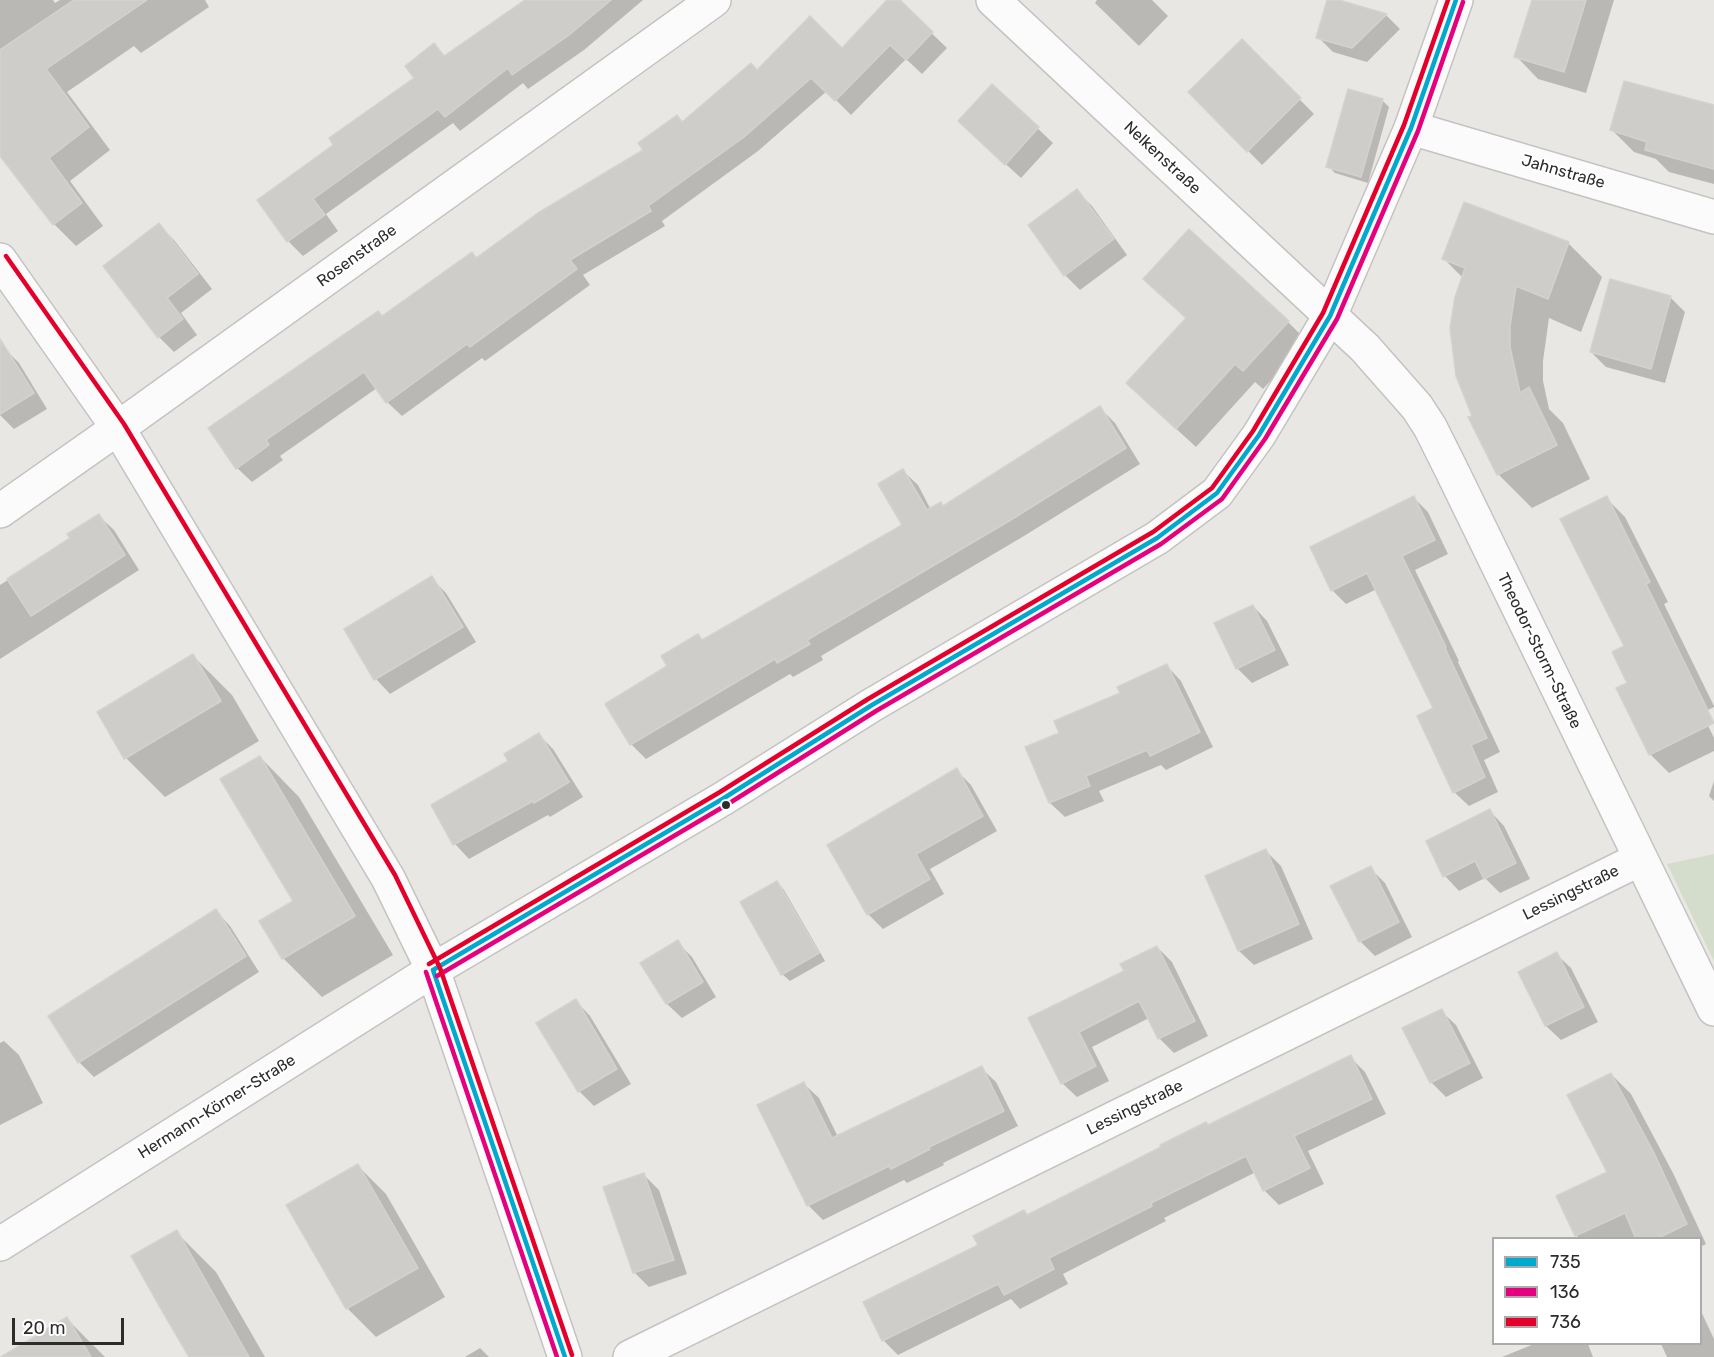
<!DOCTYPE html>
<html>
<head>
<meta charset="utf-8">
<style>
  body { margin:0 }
  #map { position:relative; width:1714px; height:1357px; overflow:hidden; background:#e9e7e3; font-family:Rubik,sans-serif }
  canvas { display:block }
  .legend { position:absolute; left:1492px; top:1237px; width:210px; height:108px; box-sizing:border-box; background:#fff; border:2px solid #ababab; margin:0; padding:8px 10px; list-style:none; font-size:18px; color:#2c2c2c }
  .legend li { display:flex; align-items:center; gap:12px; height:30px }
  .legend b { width:30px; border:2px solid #ababab }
  .scale { position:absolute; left:12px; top:1318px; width:112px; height:27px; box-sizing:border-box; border:3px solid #2c2c2c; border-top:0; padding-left:8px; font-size:18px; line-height:21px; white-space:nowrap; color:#2c2c2c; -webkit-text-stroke:4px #fff; paint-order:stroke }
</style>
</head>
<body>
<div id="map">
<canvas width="1714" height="1357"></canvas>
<ul class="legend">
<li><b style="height:8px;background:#00a9ce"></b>735</li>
<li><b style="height:8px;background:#e5007d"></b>136</li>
<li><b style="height:8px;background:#e4002b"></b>736</li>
</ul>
<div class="scale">20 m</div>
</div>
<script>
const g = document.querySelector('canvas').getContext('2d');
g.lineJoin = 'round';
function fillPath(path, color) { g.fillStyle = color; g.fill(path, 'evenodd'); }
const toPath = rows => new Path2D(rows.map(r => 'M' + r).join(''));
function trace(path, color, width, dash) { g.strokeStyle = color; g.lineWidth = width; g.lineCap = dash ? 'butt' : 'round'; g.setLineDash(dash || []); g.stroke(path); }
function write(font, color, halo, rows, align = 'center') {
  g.font = font + ' Rubik,sans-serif'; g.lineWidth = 4.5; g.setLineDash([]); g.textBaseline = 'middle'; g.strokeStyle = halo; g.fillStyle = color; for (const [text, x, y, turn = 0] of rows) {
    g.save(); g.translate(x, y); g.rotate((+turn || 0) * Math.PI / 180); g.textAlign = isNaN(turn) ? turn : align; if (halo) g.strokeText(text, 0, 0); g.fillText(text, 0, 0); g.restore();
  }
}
fillPath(toPath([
  [1714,854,1714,961,1667,864]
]), '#d4ddcc');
fillPath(toPath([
  [0,0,53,0,55,3,60,0,205,0,209,7,141,53,134,46,67,92,110,150,70,181,103,226,76,246,54,224,0,135],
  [528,0,643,0,584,50,528,89,523,83,460,131,453,123,326,214,338,231,303,256,288,241,259,200,336,145,416,78,434,45,446,57],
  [889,0,897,0,947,48,922,74,906,59,851,115,827,91,758,151,662,221,665,226,583,275,590,285,485,361,482,358,402,416,387,402,377,388,280,456,283,460,252,482,237,468,382,317,472,253,477,259,646,150,758,72,842,50],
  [1097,0,1152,0,1168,16,1139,46,1095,3],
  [1328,0,1333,0,1386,15,1400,29,1367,62,1333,52,1318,37],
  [1534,0,1614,0,1586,93,1538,79,1516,56],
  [1242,41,1314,114,1262,165,1190,92],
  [993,86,1053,143,1021,178,974,135],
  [1382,100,1389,107,1368,183,1335,173,1328,166],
  [1714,107,1714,184,1669,172,1656,159,1634,152,1612,130],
  [1077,191,1092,206,1127,255,1080,290,1065,275],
  [159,225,174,240,212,289,181,313,197,335,174,352,159,337,105,267],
  [1568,243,1602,277,1581,332,1549,318,1543,361,1543,381,1549,409,1563,423,1590,479,1532,508,1498,474,1474,416,1463,278,1444,259],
  [1145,279,1288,322,1307,341,1263,389,1255,382,1196,447,1147,402,1187,319],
  [1670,297,1685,312,1665,383,1606,367,1591,352],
  [0,344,19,363,47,409,14,429,0,415],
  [1100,408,1115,423,1140,464,1024,536,821,656,823,660,793,677,790,674,646,759,631,744,607,705,669,667,698,636,703,641,904,525,903,471,918,485,931,510,944,508],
  [1414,498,1428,512,1448,554,1415,570,1459,661,1458,662,1500,752,1484,760,1498,792,1469,806,1454,792,1435,709,1377,589,1346,604,1332,590],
  [1606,498,1625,517,1668,602,1664,604,1714,706,1714,707,1702,713,1714,738,1714,751,1669,773,1650,754,1629,683,1626,647],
  [99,516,114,530,139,570,0,659,0,585,72,539],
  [431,578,446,593,476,642,390,694,376,679,346,630],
  [1253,606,1267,621,1289,665,1252,683,1237,668],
  [193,656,232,695,259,741,165,797,126,758],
  [1167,666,1181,681,1213,747,1166,770,1161,765,1099,791,1104,801,1065,817,1050,803,1061,734],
  [538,734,553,749,583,797,550,817,548,815,469,859,455,844,433,806,510,762],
  [260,757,299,797,393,955,322,997,283,958,295,902],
  [956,770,971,785,997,831,930,869,944,894,883,929,868,914,829,845],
  [1714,781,1714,801,1709,796],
  [1490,811,1504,826,1530,879,1500,893,1485,878,1459,891,1445,876],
  [1266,851,1281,866,1313,939,1254,965,1239,951,1207,877],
  [1370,868,1385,883,1412,937,1375,956,1360,941,1332,887],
  [777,882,784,890,825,961,790,981,782,974],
  [216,911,230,926,259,972,94,1077,79,1062],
  [677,942,692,957,716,997,682,1018,667,1004],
  [1157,947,1172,962,1208,1036,1174,1053,1159,1038,1149,1018,1092,1047,1109,1081,1077,1097,1062,1083,1030,1019,1126,972],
  [1556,954,1571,968,1598,1022,1561,1040,1546,1026,1520,972],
  [576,1001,590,1016,631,1084,594,1106,579,1091],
  [1441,1011,1456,1025,1483,1078,1446,1097,1431,1082,1404,1029],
  [4,1041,19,1055,43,1103,0,1125,0,1043],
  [1350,1057,1365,1072,1386,1114,1308,1151,1324,1184,1279,1205,1264,1190,1256,1172,1164,1218,1166,1221,1063,1274,1068,1284,1020,1309,1011,1299,898,1355,883,1340,980,1246,1024,1212,1028,1216],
  [981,1068,996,1082,1018,1126,943,1163,944,1165,907,1183,904,1180,823,1220,809,1206,759,1106,804,1084,819,1098,838,1137],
  [1611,1074,1631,1094,1673,1173,1706,1244,1700,1247,1700,1238,1638,1238,1637,1236,1632,1238,1579,1238,1576,1235,1609,1173],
  [358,1166,386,1194,445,1297,376,1337,347,1308],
  [644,1175,659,1190,687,1274,649,1287,634,1272],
  [176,1232,216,1272,265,1357,190,1357],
  [1700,1309,1714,1339,1714,1357,1667,1357,1661,1344,1700,1344],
  [67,1319,105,1357,4,1357],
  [1534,1344,1588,1344,1593,1357,1502,1357],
  [480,1348,489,1357,465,1357]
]), '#0003');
const building = toPath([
  [74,0,147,0,46,69,89,127,49,158,82,203,53,225,0,156,0,50,74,0],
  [525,0,611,0,569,35,512,75,508,68,445,117,438,109,313,199,325,215,287,242,257,200,333,145,329,138,414,78,405,66,434,43,444,56,525,0],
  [887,0,900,0,933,32,906,60,890,45,835,101,811,78,744,137,648,206,651,211,570,260,577,269,470,347,467,344,386,403,364,372,266,440,269,445,236,469,208,428,378,311,382,316,472,252,476,258,538,213,643,150,638,143,677,115,682,122,751,63,757,70,810,16,842,48,887,0],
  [1327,0,1339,0,1387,14,1352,48,1316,38,1327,0],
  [1532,0,1586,0,1564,72,1514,57,1532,0],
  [1242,39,1301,98,1247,152,1188,92,1242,39],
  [1624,81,1714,105,1714,169,1645,150,1647,142,1610,130,1624,81],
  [992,84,1039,127,1005,165,958,121,992,84],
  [1348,89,1383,99,1361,177,1326,167,1348,89],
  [1077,189,1114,239,1064,276,1028,225,1077,189],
  [1464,202,1569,242,1548,299,1516,286,1510,326,1510,347,1520,393,1529,387,1557,445,1497,475,1468,417,1472,416,1456,376,1450,328,1455,297,1465,268,1442,259,1464,202],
  [159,223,198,274,167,298,183,319,158,338,103,266,159,223],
  [1189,229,1289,321,1243,371,1235,364,1176,429,1126,383,1186,318,1143,279,1189,229],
  [1610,279,1671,296,1651,369,1590,352,1610,279],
  [0,339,34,393,0,414,0,339],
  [1100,406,1126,448,1009,521,807,640,810,644,777,663,775,659,630,745,605,704,667,666,661,656,698,634,702,640,902,525,878,484,903,469,927,510,941,502,943,506,1100,406],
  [1414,496,1435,540,1402,556,1446,647,1445,648,1487,738,1471,745,1485,777,1453,793,1417,716,1433,708,1367,573,1331,591,1310,547,1414,496],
  [1607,496,1650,582,1646,584,1714,723,1649,755,1616,688,1627,683,1612,652,1624,646,1560,519,1607,496],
  [99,514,125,555,31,616,7,579,70,538,67,534,99,514],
  [432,576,463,627,374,680,344,629,432,576],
  [1253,605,1275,650,1236,669,1214,623,1253,605],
  [193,654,221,701,124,759,97,712,193,654],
  [1167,664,1200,732,1150,756,1147,750,1086,776,1090,786,1049,803,1025,747,1059,733,1054,721,1120,693,1117,687,1167,664],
  [539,733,569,782,534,803,533,801,453,845,431,805,508,761,504,754,539,733],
  [260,756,355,916,282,959,259,921,293,901,220,779,260,756],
  [957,768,983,816,916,854,930,879,867,915,827,845,957,768],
  [1490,809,1516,863,1484,879,1475,861,1443,877,1426,841,1490,809],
  [1266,849,1299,924,1238,951,1205,876,1266,849],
  [1371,866,1399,922,1359,942,1330,886,1371,866],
  [777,881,819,953,781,975,740,902,777,881],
  [216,909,246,956,78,1063,48,1016,216,909],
  [678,940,703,982,666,1004,640,963,678,940],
  [1157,946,1195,1021,1158,1039,1139,1001,1079,1032,1096,1066,1061,1084,1028,1018,1124,971,1120,964,1157,946],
  [1557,952,1584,1007,1545,1026,1518,972,1557,952],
  [576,999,617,1069,578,1092,536,1023,576,999],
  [1442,1009,1470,1063,1430,1083,1402,1028,1442,1009],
  [1351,1055,1372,1099,1294,1136,1310,1168,1263,1191,1246,1156,1151,1203,1152,1206,1049,1258,1054,1269,1004,1295,998,1284,882,1341,863,1302,978,1245,973,1236,1024,1210,1027,1215,1161,1147,1160,1145,1206,1122,1208,1125,1351,1055],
  [982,1066,1004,1111,929,1147,930,1149,891,1169,889,1166,807,1206,757,1105,804,1082,832,1138,982,1066],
  [1611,1073,1653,1151,1687,1224,1656,1239,1636,1239,1625,1213,1575,1236,1556,1196,1607,1172,1567,1095,1611,1073],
  [358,1164,418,1268,346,1309,286,1205,358,1164],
  [644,1173,674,1260,633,1273,603,1187,644,1173],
  [177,1230,249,1357,189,1357,165,1316,131,1256,177,1230],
  [67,1317,91,1357,1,1357,67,1317]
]);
fillPath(building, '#cecdca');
trace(building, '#d4d2cf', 1.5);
const minor = toPath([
  [993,0,1365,348,1417,407,1430,427,1452,471,1714,1009],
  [1411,128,1714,217],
  [0,260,118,428,388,878,433,970,565,1357],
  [0,511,118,428,714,0],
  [0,1244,433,970,724,798,872,705,1157,538,1217,493,1259,435,1330,316,1411,128,1456,0],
  [630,1357,1640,859]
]);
trace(minor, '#c4c3c2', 36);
trace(minor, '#fcfbfb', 33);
trace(toPath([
  [433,970,724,798,872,705,1157,538,1217,493,1259,435,1330,316,1411,128,1456,0],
  [433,970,565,1357]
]), '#00a9ce', 4.5);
trace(toPath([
  [426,972,557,1357],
  [437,976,728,804,876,711,1161,544,1222,499,1265,439,1337,319,1418,131,1463,2]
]), '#e5007d', 4.5);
trace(toPath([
  [6,256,124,424,395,875,440,968,572,1355],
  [429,964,720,792,868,699,1153,532,1212,488,1253,431,1323,313,1404,125,1448,0]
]), '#e4002b', 4.5);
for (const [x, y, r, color] of [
  [726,805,5,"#2c2c2c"]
]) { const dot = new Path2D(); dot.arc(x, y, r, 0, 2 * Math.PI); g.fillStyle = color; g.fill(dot); trace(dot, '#fff', 2); }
write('16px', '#2c2c2c', '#fff', [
  ["Nelkenstraße",1162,158,43],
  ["Jahnstraße",1563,172,16],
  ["Rosenstraße",357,256,-36],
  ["Theodor-Storm-Straße",1539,651,64],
  ["Lessingstraße",1571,893,-26],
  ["Hermann-Körner-Straße",217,1107,-32],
  ["Lessingstraße",1135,1108,-26]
]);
</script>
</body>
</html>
